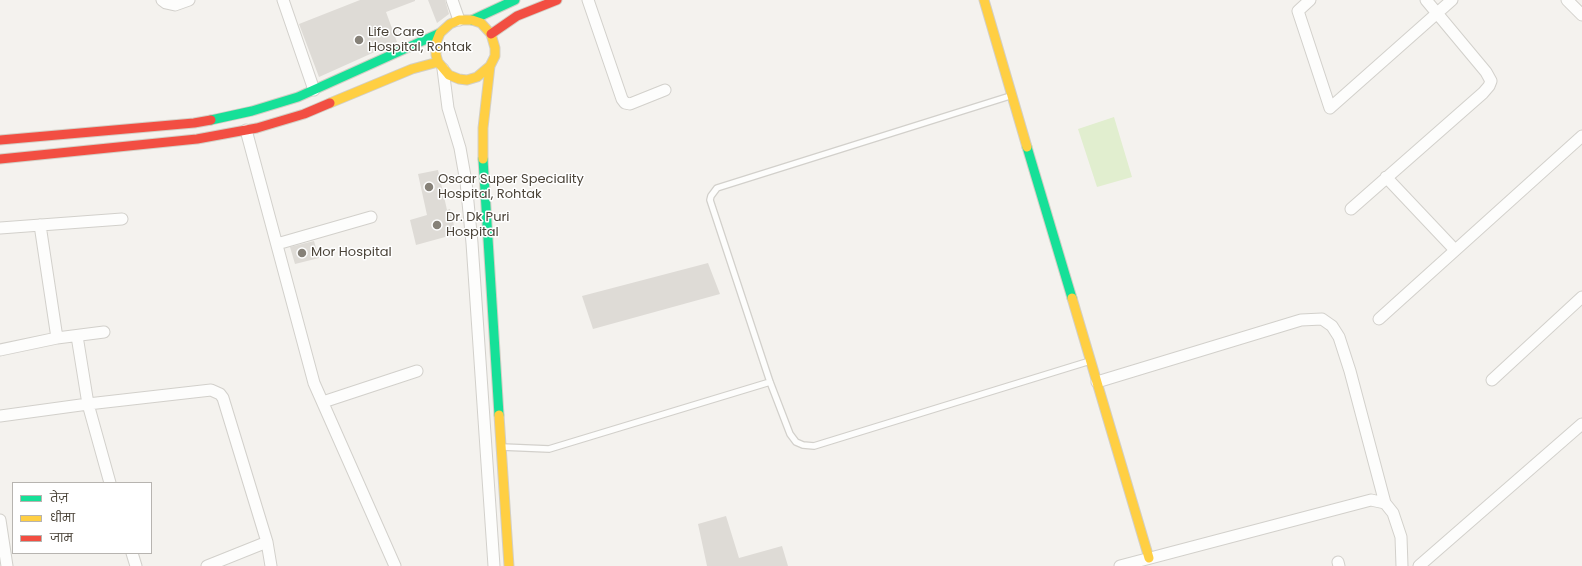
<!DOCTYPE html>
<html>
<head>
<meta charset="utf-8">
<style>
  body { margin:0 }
  #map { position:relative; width:1582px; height:566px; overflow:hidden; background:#f4f2ee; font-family:Poppins,"Noto Sans Devanagari",sans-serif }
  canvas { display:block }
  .legend { position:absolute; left:12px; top:482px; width:140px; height:72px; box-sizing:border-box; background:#fff; border:1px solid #b7b4b0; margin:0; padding:5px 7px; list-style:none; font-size:12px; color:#4b4439 }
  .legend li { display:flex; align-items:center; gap:8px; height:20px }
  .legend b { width:20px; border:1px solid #b7b4b0 }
</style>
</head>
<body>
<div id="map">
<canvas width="1582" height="566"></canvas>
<ul class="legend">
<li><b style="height:5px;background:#16e098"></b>तेज़</li>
<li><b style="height:5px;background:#ffcf43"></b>धीमा</li>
<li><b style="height:5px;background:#f24e42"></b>जाम</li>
</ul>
</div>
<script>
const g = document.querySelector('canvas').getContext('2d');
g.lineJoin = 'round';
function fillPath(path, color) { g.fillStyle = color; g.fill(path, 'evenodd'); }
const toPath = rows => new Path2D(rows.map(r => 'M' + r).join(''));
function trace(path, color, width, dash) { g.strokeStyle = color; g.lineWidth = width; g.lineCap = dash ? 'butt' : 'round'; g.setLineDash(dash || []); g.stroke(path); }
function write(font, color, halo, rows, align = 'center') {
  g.font = font + ' Poppins,sans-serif'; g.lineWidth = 3; g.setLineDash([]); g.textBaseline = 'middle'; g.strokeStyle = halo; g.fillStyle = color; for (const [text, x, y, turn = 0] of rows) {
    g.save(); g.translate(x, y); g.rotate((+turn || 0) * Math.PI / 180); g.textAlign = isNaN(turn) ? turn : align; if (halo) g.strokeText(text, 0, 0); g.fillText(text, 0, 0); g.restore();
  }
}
fillPath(toPath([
  [1114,117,1132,177,1097,187,1078,129]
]), '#e1eecf');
fillPath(toPath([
  [360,0,415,0,415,1,386,12,397,42,319,77,299,24],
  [428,0,445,0,449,14,437,23],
  [438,170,447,210,450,209,456,234,416,245,410,220,427,215,418,174],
  [314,241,319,258,295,264,290,247],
  [708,263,720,294,593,329,582,296],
  [726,516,739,558,782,546,788,566,707,566,698,524]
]), '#dedbd6');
const lane = toPath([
  [1010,96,717,188,711,196,710,200,770,382,790,434,796,442,803,445,814,446,1090,361],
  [502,447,549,449,770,382]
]);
const street = toPath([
  [162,0,166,3,175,5,189,0],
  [283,0,314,90],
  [452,0,459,20],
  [588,0,622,99,625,103,630,104,665,90],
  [1310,0,1298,11,1330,108,1452,0],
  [1567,0,1582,15],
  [443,69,448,108,460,148,466,182,472,243,494,566],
  [246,130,314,383,395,566],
  [1386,177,1455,250],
  [1351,209,1483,93,1489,86,1491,81,1486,72,1426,0],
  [40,225,57,338],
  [0,228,122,219],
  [277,244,371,217],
  [1379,319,1582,136],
  [77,336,88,404,110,483],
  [0,350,57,338,104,332],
  [1492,380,1582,297],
  [1097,382,1301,320,1322,319,1332,326,1339,337,1350,371,1385,503],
  [323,402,417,371],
  [0,416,88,404,211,390,220,394,223,398,267,542,271,566],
  [0,520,7,566],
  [132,553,136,566],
  [1338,562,1339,566],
  [207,566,267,542],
  [1120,566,1371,500,1385,503,1393,513,1401,537,1402,566],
  [1419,566,1582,424]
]);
const fast = toPath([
  [472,20,515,0],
  [211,120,252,111,298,97,440,33],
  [1027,147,1072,298],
  [483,159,499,415]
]);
const slow = toPath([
  [984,0,1027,147],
  [330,103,412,69,438,62],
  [483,159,483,128,490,66,495,56,495,48,491,34,481,23,472,20,459,20,450,24,440,33,436,43,436,55,438,62,449,75,459,79,467,80,477,77,490,66],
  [1072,298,1149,558],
  [499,415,509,566]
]);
const jam = toPath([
  [491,34,517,16,557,0],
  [0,140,194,123,211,120],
  [0,159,197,139,257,128,304,114,330,103]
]);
trace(lane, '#d2d0cb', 8);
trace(street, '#d2d0cb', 13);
trace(fast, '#d3cfc5', 11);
trace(slow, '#d3cfc5', 11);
trace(jam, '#d3cfc5', 11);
trace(lane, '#fdfdfc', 5.5);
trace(street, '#fdfdfc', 11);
trace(fast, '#16e098', 9);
trace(slow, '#ffcf43', 9);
trace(jam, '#f24e42', 9);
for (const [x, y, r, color] of [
  [359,40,5,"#868178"],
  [429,187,5,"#868178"],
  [437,225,5,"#868178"],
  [302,253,5,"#868178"]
]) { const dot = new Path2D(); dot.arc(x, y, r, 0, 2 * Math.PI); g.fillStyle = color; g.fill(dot); trace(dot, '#fff', 1.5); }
write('13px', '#4b4439', '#fff', [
  ["Life Care",368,33],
  ["Hospital, Rohtak",368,48],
  ["Oscar Super Speciality",438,180],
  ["Hospital, Rohtak",438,195],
  ["Dr. Dk Puri",446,218],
  ["Hospital",446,233],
  ["Mor Hospital",311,253]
], 'left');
</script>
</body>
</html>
